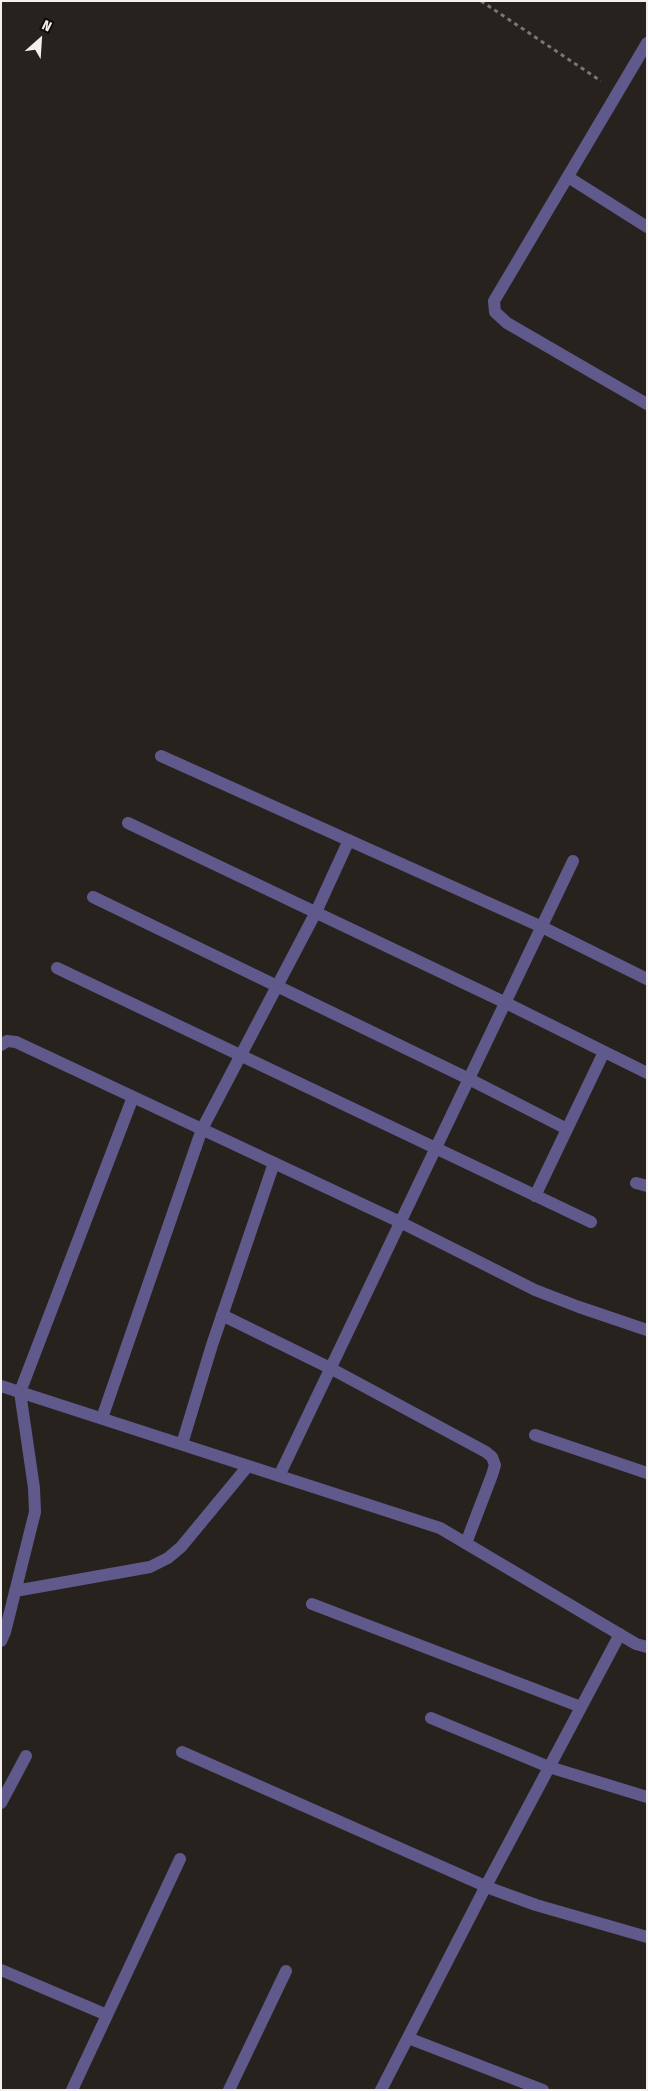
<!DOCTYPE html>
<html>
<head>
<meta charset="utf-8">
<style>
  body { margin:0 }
  #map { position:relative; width:648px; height:2091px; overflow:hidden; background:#27221d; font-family:"Fira Sans Condensed",sans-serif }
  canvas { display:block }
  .frame { position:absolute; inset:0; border:2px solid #f4f0ec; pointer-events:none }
  .north { position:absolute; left:15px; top:15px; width:50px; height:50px; -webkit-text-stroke:4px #0e0c0a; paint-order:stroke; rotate:26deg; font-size:14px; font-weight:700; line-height:20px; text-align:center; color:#f4f0ec }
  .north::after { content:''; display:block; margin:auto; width:18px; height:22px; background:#f4f0ec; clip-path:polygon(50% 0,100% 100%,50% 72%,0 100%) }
</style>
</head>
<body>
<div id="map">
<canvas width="648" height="2091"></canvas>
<div class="frame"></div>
<div class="north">N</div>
</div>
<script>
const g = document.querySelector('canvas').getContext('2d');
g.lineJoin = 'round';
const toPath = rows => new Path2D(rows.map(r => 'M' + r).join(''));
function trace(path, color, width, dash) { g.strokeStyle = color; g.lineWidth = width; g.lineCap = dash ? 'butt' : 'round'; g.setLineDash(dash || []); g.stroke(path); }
trace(toPath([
  [481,1,601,81]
]), '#7b7772', 3, [4, 4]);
trace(toPath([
  [647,43,494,301,495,312,507,323,647,404],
  [568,177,647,227],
  [161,756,542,927,647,979],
  [128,823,506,1003,647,1073],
  [93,897,469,1079,567,1129],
  [57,968,591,1222],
  [1,1045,7,1041,16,1042,400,1222,535,1290,579,1307,647,1330],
  [636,1183,647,1186],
  [535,1196,604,1052],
  [222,1315,330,1368,486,1452,492,1457,495,1465,492,1475,466,1543],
  [1,1386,440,1528,636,1644,647,1647],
  [102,1418,202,1129,316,912,349,840],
  [535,1435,647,1473],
  [182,1444,212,1345,274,1163],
  [279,1476,573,861],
  [15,1591,150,1567,168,1558,181,1547,248,1466],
  [312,1604,581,1707],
  [1,1641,5,1632,35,1512,34,1488,20,1392,133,1097],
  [431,1718,549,1767,647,1797],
  [182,1752,492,1889,536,1905,647,1937],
  [1,1803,26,1756],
  [1,1970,107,2015],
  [408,2038,543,2090],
  [72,2090,180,1859],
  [229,2090,286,1971],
  [381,2090,486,1886,620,1634]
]), '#5f5a8b', 12);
</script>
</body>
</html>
